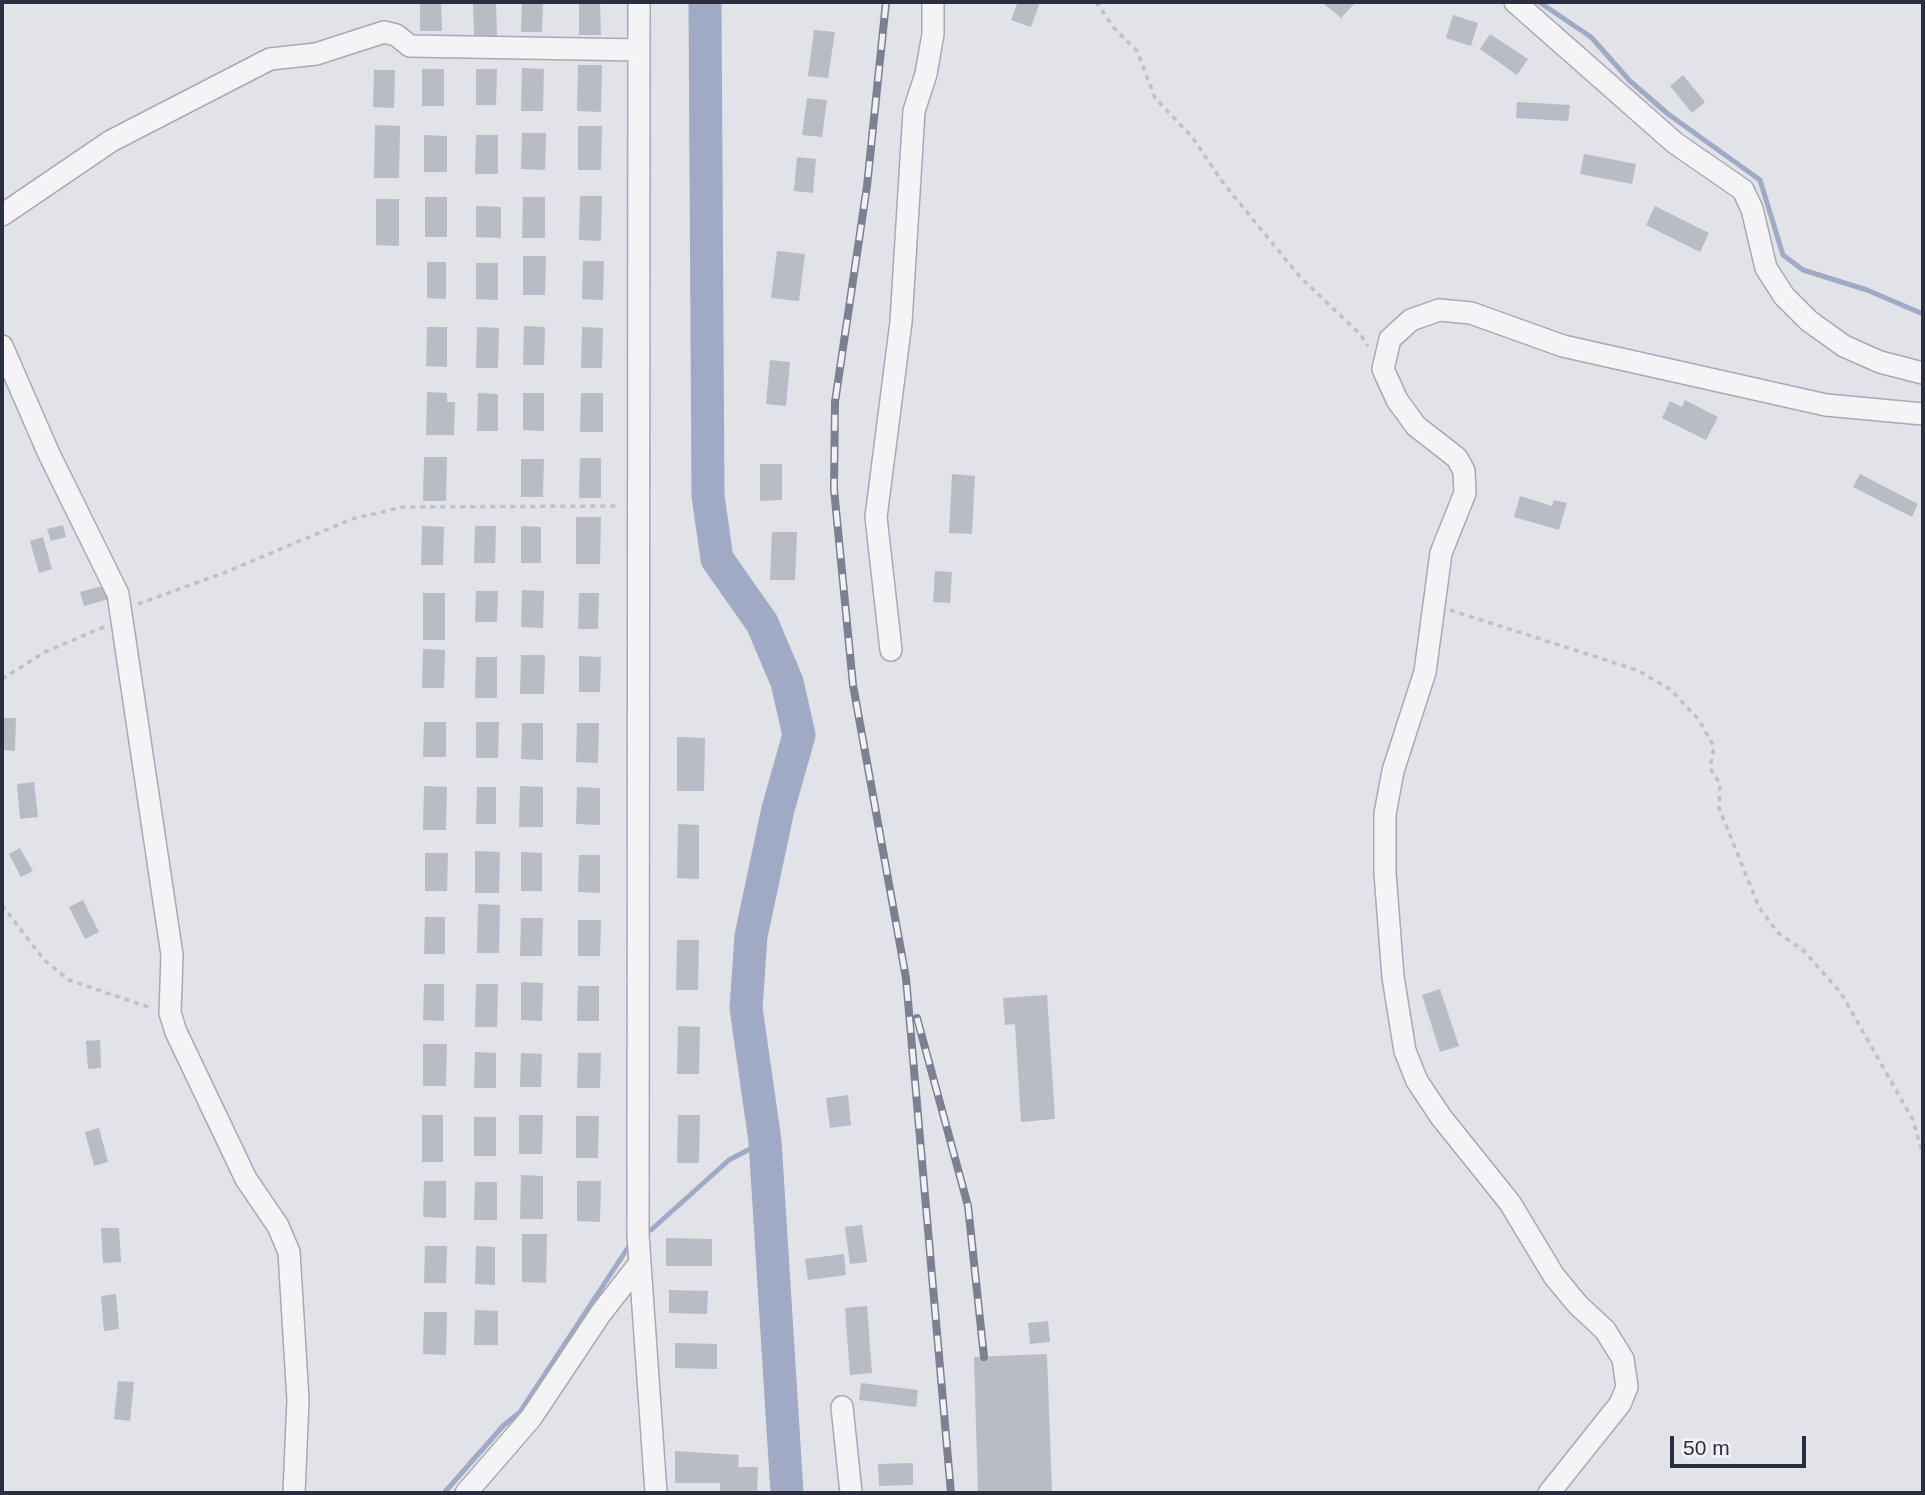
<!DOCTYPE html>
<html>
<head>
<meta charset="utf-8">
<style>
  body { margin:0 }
  #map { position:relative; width:1925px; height:1495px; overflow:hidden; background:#e1e3e9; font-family:Helvetica,sans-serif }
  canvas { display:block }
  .frame { position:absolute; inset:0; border:4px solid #2b2e3f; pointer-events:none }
  .scale { position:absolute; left:1670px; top:1436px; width:136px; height:32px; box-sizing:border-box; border:4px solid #2b2e3f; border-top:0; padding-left:9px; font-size:21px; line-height:24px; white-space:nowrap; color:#2b2e3f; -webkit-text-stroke:5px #f1f2f6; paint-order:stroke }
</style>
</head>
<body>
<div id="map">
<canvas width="1925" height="1495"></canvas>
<div class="frame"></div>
<div class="scale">50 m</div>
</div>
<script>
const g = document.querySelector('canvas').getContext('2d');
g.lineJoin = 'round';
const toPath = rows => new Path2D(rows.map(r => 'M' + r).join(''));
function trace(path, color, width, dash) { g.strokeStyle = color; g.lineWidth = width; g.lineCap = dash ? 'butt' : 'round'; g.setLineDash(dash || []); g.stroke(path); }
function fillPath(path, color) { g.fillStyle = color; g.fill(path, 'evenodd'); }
trace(toPath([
  [1539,2,1591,37,1630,81,1668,114,1760,180,1783,255,1803,270,1867,290,1923,314],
  [651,1230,729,1160,765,1141],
  [444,1493,503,1426,520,1412,631,1243]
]), '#a0aac5', 5);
trace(toPath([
  [705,2,708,496,717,559,762,623,787,682,799,735,778,809,751,936,746,1008,765,1141,787,1493]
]), '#a0aac5', 33);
fillPath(toPath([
  [420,2,441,2,442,31,420,31],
  [473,2,496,2,497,37,474,37],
  [522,2,543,2,542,32,521,32],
  [579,2,600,2,601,35,579,35],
  [1018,2,1040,2,1031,27,1011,20],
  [1322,2,1356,2,1341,18],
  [1453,15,1478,23,1471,46,1446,38],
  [814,30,835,32,828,78,808,76],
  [1490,34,1528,59,1517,75,1480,49],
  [578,65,602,65,601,112,577,111],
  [522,68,544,69,543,111,521,111],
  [422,69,444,69,444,106,422,106],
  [476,69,497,69,496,105,476,105],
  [374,70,395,70,394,108,373,107],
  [1683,75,1705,102,1692,113,1670,86],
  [807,98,827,100,822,137,802,135],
  [1517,102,1570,105,1568,121,1516,118],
  [375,125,400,126,399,178,374,178],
  [578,126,602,126,601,170,578,170],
  [522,133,546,133,545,170,521,169],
  [424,135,447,136,447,172,424,172],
  [476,135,498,135,498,174,475,174],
  [1584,154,1636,164,1632,184,1580,174],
  [797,157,816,159,813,193,794,191],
  [580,196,602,196,601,241,579,240],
  [425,197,447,197,447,237,425,237],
  [523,197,545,197,545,238,522,238],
  [376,199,399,199,399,246,376,245],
  [476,206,501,207,501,238,476,237],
  [1655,206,1709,233,1700,252,1646,225],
  [777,251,805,254,799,301,771,298],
  [523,256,546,256,545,295,523,295],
  [583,261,604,261,603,300,582,299],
  [427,262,446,262,446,299,427,298],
  [476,263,498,263,498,300,476,299],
  [524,326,545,327,544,365,523,365],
  [427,327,447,327,447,367,426,366],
  [477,327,499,328,498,368,476,368],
  [582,327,603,328,602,368,581,368],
  [770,360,790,362,786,406,766,404],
  [427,392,447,393,447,402,455,402,454,435,426,435],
  [478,393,498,394,498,431,477,431],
  [523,393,544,393,544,431,523,430],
  [581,393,603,393,603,432,580,432],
  [1685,400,1718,417,1706,440,1662,418,1670,401,1682,407],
  [424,457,447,457,446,501,423,501],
  [580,458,601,458,601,498,579,498],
  [521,459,544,459,543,497,521,497],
  [760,464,782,464,782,500,760,501],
  [952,474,975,476,972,534,949,533],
  [1860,474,1918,504,1912,517,1853,487],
  [1520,496,1552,506,1554,500,1567,503,1559,530,1514,517],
  [576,517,601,517,600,564,576,564],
  [63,525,66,537,51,541,47,529],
  [422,526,444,527,443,565,421,565],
  [475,526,496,526,495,563,474,563],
  [521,526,541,527,541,563,521,563],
  [772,532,797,532,795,580,770,580],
  [43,537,52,569,39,573,30,541],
  [935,571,952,572,950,603,933,602],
  [105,585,109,599,84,606,80,592],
  [522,590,544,591,543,628,521,627],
  [476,591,498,591,497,622,475,622],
  [423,593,445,593,445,640,423,640],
  [579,593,599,593,598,629,578,629],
  [423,649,445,650,444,688,422,688],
  [521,655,545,655,544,694,520,694],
  [579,656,601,657,600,692,579,692],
  [476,657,497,657,497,698,475,698],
  [2,718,16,718,15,751,2,750],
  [424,722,446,722,446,757,423,757],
  [476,722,499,722,498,758,476,758],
  [522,723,543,723,543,760,521,759],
  [577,723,599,723,598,763,576,762],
  [677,737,705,738,704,791,677,791],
  [34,782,38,817,20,819,17,784],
  [424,786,447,787,446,830,423,830],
  [520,786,543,787,543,827,519,827],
  [477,787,496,787,496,824,476,824],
  [577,787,600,788,600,825,576,824],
  [678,824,699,825,699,879,677,878],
  [20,848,33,871,21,877,9,854],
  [475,851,500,852,499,893,475,893],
  [521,852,542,853,542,891,521,891],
  [425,853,448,853,447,891,425,891],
  [579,855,600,855,600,893,578,892],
  [83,900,99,932,85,939,69,907],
  [478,904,500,905,499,953,477,953],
  [425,917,445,917,445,954,424,954],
  [521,918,543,918,542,956,520,956],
  [578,920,601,920,600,956,578,956],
  [677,940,699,940,698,990,676,990],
  [521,982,543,983,542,1021,521,1020],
  [424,984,444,984,444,1021,423,1020],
  [476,984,498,984,497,1027,475,1027],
  [578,986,599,986,599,1021,577,1021],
  [1440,989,1459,1046,1440,1052,1422,995],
  [1047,995,1055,1119,1021,1122,1015,1024,1005,1025,1003,998],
  [678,1026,700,1027,699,1074,677,1074],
  [100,1040,101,1068,88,1069,86,1041],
  [423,1044,447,1044,446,1086,423,1086],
  [475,1052,496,1053,496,1088,474,1088],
  [521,1053,542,1054,541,1087,520,1087],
  [578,1053,601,1053,600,1088,577,1088],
  [848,1095,851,1125,830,1128,826,1098],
  [422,1115,443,1115,443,1162,422,1162],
  [519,1115,543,1115,542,1154,519,1154],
  [678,1115,700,1115,699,1163,677,1163],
  [576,1116,599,1116,598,1158,576,1158],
  [474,1117,496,1117,496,1156,474,1156],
  [99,1128,108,1162,94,1166,85,1132],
  [521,1175,543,1176,543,1219,520,1219],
  [424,1181,446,1181,446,1218,423,1217],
  [577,1181,601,1181,600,1222,577,1221],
  [475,1182,497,1182,497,1220,474,1220],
  [862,1225,867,1262,850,1264,845,1227],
  [101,1228,119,1228,121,1262,103,1263],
  [522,1234,547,1234,546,1283,522,1282],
  [666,1238,712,1239,712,1266,666,1266],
  [425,1246,447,1246,446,1283,424,1283],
  [476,1246,495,1247,495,1285,475,1284],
  [844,1254,846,1275,808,1280,805,1259],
  [669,1290,708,1291,707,1314,669,1313],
  [116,1294,119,1329,104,1331,101,1296],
  [867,1306,872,1373,850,1375,845,1308],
  [475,1310,498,1311,498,1345,474,1345],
  [424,1312,447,1312,446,1355,423,1354],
  [1048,1321,1050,1342,1030,1344,1028,1323],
  [675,1343,717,1344,717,1369,675,1368],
  [1047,1354,1052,1493,978,1493,974,1357],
  [118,1381,134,1382,130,1421,114,1419],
  [861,1383,918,1390,916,1407,859,1400],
  [675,1451,739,1455,738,1467,758,1467,757,1493,720,1493,720,1483,675,1483],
  [913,1463,913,1485,879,1486,878,1464]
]), '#b9bbc5');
const minor = toPath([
  [639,2,638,1235,656,1493],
  [1515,2,1675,143,1743,190,1752,209,1766,268,1784,296,1809,321,1844,346,1880,362,1923,373],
  [2,215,111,141,270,59,316,54,384,32,396,35,410,46,639,50],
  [2,346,49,454,118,594,172,955,170,1013,176,1032,246,1179,278,1226,289,1252,298,1400,294,1493],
  [891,650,876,517,901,322,914,111,926,74,933,34,933,2],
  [842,1407,851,1493],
  [466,1493,531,1418,601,1313,640,1263],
  [1549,1493,1620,1404,1627,1387,1623,1359,1605,1330,1578,1305,1554,1276,1510,1203,1441,1117,1417,1081,1405,1051,1393,977,1385,873,1385,814,1393,771,1425,672,1441,553,1465,493,1464,471,1457,458,1416,426,1397,400,1383,369,1390,339,1411,320,1439,310,1471,313,1563,346,1826,405,1923,414]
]);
trace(minor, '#a7a9b3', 24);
trace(toPath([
  [1096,2,1114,28,1137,51,1155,98,1192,137,1224,184,1300,277,1361,335,1368,346],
  [138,604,226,572,352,519,403,507,619,506],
  [1450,610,1637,670,1671,690,1699,720,1714,747,1710,768,1720,784,1719,808,1759,907,1777,932,1804,951,1841,993,1913,1120,1923,1155],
  [2,679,45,652,106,626],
  [2,905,44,960,69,980,151,1008]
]), '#c0c1c7', 3.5, [5, 5]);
trace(minor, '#f4f4f7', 21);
const rail = toPath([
  [886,2,867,186,835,402,834,489,853,685,906,978,951,1493],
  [917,1018,968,1206,984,1357]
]);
trace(rail, '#7c8091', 8);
trace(rail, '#f1f2f6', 5, [16]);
</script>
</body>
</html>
